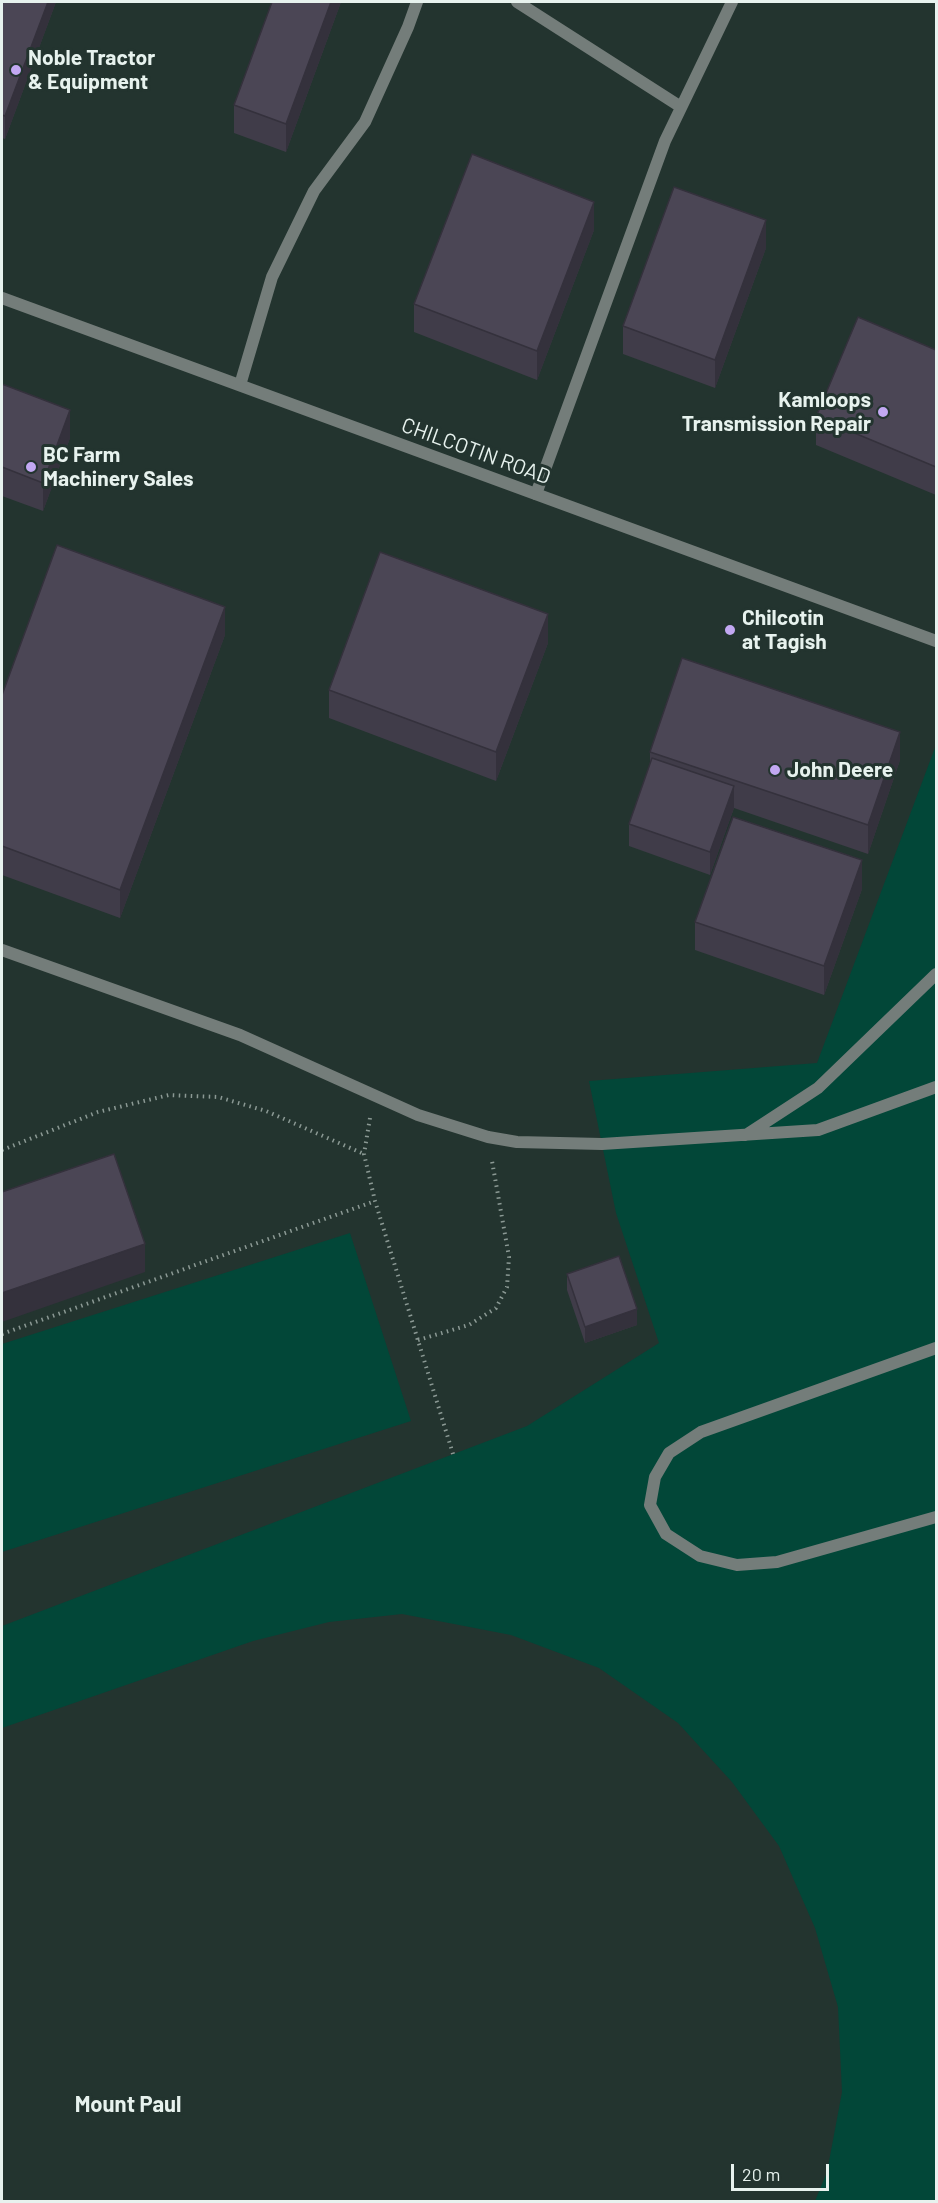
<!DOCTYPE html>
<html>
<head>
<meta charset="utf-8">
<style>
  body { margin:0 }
  #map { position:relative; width:938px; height:2203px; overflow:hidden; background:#23342f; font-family:Barlow,sans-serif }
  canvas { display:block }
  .frame { position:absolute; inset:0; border:3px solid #e7f2ee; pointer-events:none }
  .scale { position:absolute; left:731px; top:2164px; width:98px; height:27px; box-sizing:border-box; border:3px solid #e7f2ee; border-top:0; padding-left:8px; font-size:18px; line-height:21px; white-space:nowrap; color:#e7f2ee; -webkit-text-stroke:4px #23342f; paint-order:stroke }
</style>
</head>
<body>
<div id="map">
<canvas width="938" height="2203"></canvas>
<div class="frame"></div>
<div class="scale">20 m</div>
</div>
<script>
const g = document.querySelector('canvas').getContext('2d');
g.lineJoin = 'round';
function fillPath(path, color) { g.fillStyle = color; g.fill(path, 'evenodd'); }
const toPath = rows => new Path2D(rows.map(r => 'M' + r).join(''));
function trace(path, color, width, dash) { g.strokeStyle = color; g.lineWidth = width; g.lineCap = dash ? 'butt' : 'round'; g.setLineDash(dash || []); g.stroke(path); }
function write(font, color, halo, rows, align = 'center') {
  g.font = font + ' Barlow,sans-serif'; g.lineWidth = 6; g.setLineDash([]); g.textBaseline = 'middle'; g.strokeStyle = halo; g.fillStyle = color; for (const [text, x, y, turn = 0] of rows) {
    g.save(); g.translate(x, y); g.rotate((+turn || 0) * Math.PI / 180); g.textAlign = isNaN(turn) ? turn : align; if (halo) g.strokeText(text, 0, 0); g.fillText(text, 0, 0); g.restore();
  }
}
fillPath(toPath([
  [936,745,936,2201,815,2201,827,2172,842,2092,838,2007,815,1928,779,1846,732,1782,678,1723,599,1668,511,1635,402,1614,329,1622,253,1641,2,1728,2,1626,527,1426,659,1343,616,1213,589,1081,817,1063],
  [350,1233,411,1421,2,1552,2,1344]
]), '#024738');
trace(toPath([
  [370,1118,364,1154,375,1201,453,1454],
  [2,1150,98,1112,169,1095,218,1097,266,1111,364,1154],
  [2,1334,375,1201],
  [418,1340,469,1325,496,1308,507,1287,509,1257,492,1161]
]), '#8b9994', 4, [1.5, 4.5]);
trace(toPath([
  [517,2,681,107],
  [240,385,272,277,314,191,365,122,408,27,417,2],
  [536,494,665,141,732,2],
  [2,950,240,1035,418,1115,488,1137,517,1142,602,1144,818,1130,936,1087],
  [746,1135,818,1088,936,974],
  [936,1348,701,1432,669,1453,655,1477,650,1505,666,1534,700,1556,737,1565,777,1562,936,1517]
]), '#747d7a', 12);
trace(toPath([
  [2,298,936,641]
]), '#747d7a', 12);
fillPath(toPath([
  [2,2,56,2,5,139,2,138],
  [341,2,286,152,234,133,234,105],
  [594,230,537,380,414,332,414,304],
  [766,248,715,388,623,354,623,326],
  [936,350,936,495,816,445,816,417],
  [2,384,70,438,43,511,2,496],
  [225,635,120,918,2,875,2,695],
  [548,643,496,781,329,718,329,690],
  [650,752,900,760,868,854,734,808,710,875,629,846,629,824,650,764],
  [862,889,824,995,695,950,695,922],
  [567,1274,637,1325,585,1343,567,1290]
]), '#403c49');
fillPath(toPath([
  [48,2,56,2,5,139,5,116],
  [331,2,341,2,286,152,286,124],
  [594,202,594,230,537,380,537,351],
  [766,220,766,248,715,388,715,360],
  [70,410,70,438,43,511,43,483],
  [225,607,225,635,120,918,120,890],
  [548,614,548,643,496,781,496,752],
  [900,732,900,760,868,854,868,825],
  [734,786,734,808,710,875,710,852],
  [862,860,862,889,824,995,824,966],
  [145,1244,145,1272,2,1322,2,1293],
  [637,1309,637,1325,585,1343,585,1327]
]), '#34313c');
const building = toPath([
  [2,2,48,2,5,116,2,115,2,2],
  [272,2,331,2,286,124,234,105,272,2],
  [472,154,594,202,537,351,414,304,472,154],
  [674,187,766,220,715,360,623,326,674,187],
  [858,317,936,350,936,467,816,417,858,317],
  [2,384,70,410,43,483,2,467,2,384],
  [57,545,225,607,120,890,2,846,2,695,57,545],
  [380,552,548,614,496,752,329,690,380,552],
  [682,658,900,732,868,825,650,752,682,658],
  [652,758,734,786,710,852,629,824,652,758],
  [733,817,862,860,824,966,695,922,733,817],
  [114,1154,145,1244,2,1293,2,1192,114,1154],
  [619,1256,637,1309,585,1327,567,1274,619,1256]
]);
fillPath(building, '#4b4655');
trace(building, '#34313c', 1.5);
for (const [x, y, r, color] of [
  [16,70,6,"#c2a8f2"],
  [883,412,6,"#c2a8f2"],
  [31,467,6,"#c2a8f2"],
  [730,630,6,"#c2a8f2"],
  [775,770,6,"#c2a8f2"]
]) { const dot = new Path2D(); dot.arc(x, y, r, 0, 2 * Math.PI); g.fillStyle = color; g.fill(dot); trace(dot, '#23342f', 2); }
write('bold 21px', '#e7f2ee', '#23342f', [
  ["Noble Tractor",28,58],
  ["& Equipment",28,82],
  ["Kamloops",871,400,"right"],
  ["Transmission Repair",871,424,"right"],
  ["BC Farm",43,455],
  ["Machinery Sales",43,479],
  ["Chilcotin",742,618],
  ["at Tagish",742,642],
  ["John Deere",787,770]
], 'left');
write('21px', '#e7f2ee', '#23342f', [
  ["CHILCOTIN ROAD",476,451,20]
]);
write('bold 22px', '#e7f2ee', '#23342f', [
  ["Mount Paul",128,2105]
]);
</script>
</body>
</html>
